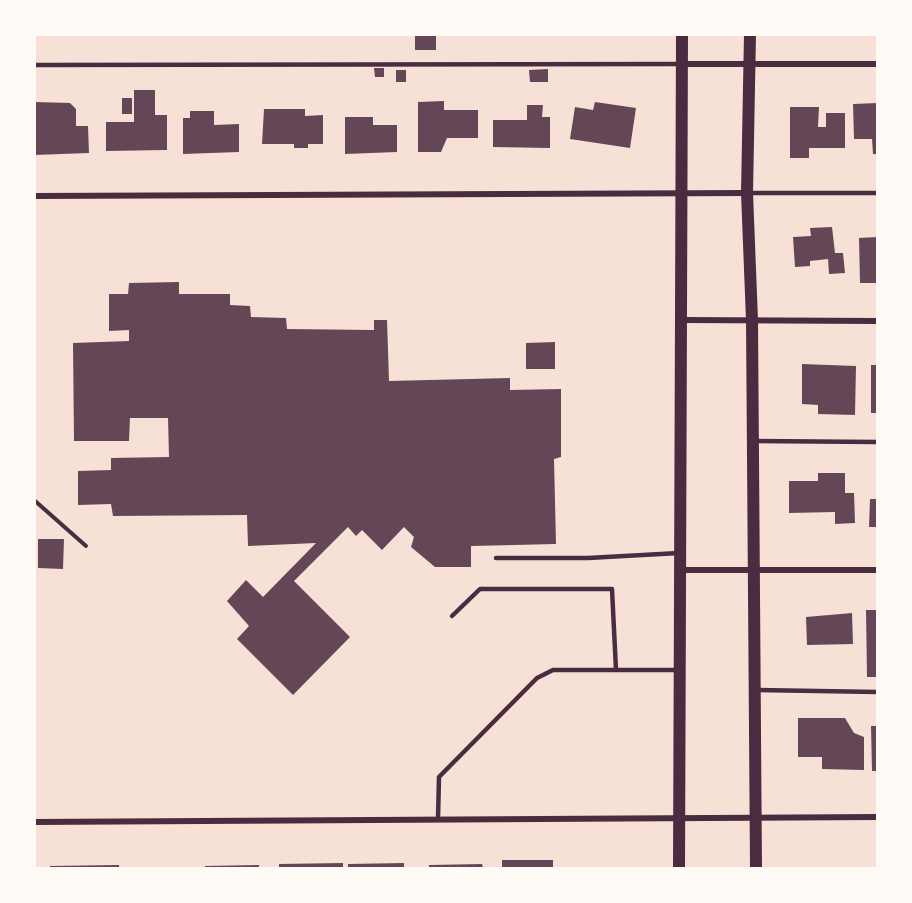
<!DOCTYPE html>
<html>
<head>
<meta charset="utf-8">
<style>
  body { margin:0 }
  #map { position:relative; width:912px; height:903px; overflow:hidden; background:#f7e1d7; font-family:Montserrat,sans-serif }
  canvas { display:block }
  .frame { position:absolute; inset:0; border:36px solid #fffaf5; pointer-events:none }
</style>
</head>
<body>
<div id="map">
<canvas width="912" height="903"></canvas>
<div class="frame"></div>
</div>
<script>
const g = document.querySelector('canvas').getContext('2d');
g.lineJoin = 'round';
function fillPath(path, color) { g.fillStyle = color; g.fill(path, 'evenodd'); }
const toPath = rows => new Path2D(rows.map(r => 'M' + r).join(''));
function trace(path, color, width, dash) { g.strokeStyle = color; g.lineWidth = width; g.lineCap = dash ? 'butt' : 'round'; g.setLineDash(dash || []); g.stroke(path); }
fillPath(toPath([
  [415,34,436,34,436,50,415,50],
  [374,68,384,68,384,77,375,77],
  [548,69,548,82,530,82,529,70],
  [396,70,406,70,406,82,396,82],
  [134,90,155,90,155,115,167,115,167,150,106,151,106,122,134,122],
  [122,98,132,98,132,114,122,114],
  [444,101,444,110,478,110,478,138,447,138,441,152,418,152,418,102],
  [35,102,70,103,76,109,76,126,88,126,89,153,34,155],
  [595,102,636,108,630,148,570,139,575,107,593,110],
  [878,103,878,154,873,154,872,139,854,139,853,104],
  [527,105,543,105,542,117,550,117,550,148,493,147,493,120,527,120],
  [790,107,819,107,818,127,826,127,826,113,845,113,845,148,809,148,809,158,790,158],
  [264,109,305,109,305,116,323,115,323,144,308,144,308,148,294,148,294,144,262,144],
  [190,111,214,111,214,125,239,124,239,152,183,154,183,118,190,118],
  [345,117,373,117,373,125,397,125,397,152,345,154],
  [832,227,835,253,843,253,845,273,829,274,828,259,810,261,810,266,795,267,793,237,811,236,810,228],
  [878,237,878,283,860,283,859,238],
  [179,282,179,294,230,294,230,305,250,306,251,317,286,318,287,329,374,330,374,320,387,320,389,381,510,378,510,390,561,389,561,457,554,459,556,544,471,546,471,567,435,567,411,547,414,537,404,527,382,550,362,530,356,536,348,527,294,581,350,637,293,695,237,639,249,626,227,601,246,580,263,597,316,543,248,546,247,515,113,516,111,504,78,505,78,471,111,470,111,458,169,457,168,418,130,418,129,441,74,441,73,343,129,341,129,330,109,331,109,294,128,294,129,283],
  [555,342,555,369,526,369,526,343],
  [802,364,856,366,855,415,818,414,818,405,802,404],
  [871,365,878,365,878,413,871,413],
  [818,473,845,473,845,493,854,493,855,523,835,524,835,512,789,513,789,481,818,481],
  [870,499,878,499,878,527,869,527],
  [38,539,64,539,63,569,38,568],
  [866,610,878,610,878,677,867,677],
  [852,613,853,644,807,645,806,617],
  [798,718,845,718,854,733,864,737,864,770,822,769,822,757,798,757],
  [871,726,878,726,878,771,872,771],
  [502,860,553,860,553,868,502,868],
  [343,863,343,868,279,868,279,864],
  [404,863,404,868,348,868,348,864],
  [482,864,483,868,429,868,429,865],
  [119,865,119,868,50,868,50,866],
  [259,865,259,868,205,868,205,866]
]), '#644757');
trace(toPath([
  [34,500,86,546]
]), '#4a2c40', 4);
trace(toPath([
  [34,65,680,64],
  [748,193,878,193],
  [754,441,878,442],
  [496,558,588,558,679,553],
  [452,616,480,589,612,589,616,670],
  [757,690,878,692],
  [438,819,439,777,537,678,553,670,679,670]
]), '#4a2c40', 4.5);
trace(toPath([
  [682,64,878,64],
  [34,196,747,193],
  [683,320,878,321],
  [682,570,878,570],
  [34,822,878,817]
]), '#4a2c40', 6);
trace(toPath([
  [750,34,747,193,752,320,756,868],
  [679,868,682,34]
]), '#4a2c40', 12);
</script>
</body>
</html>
